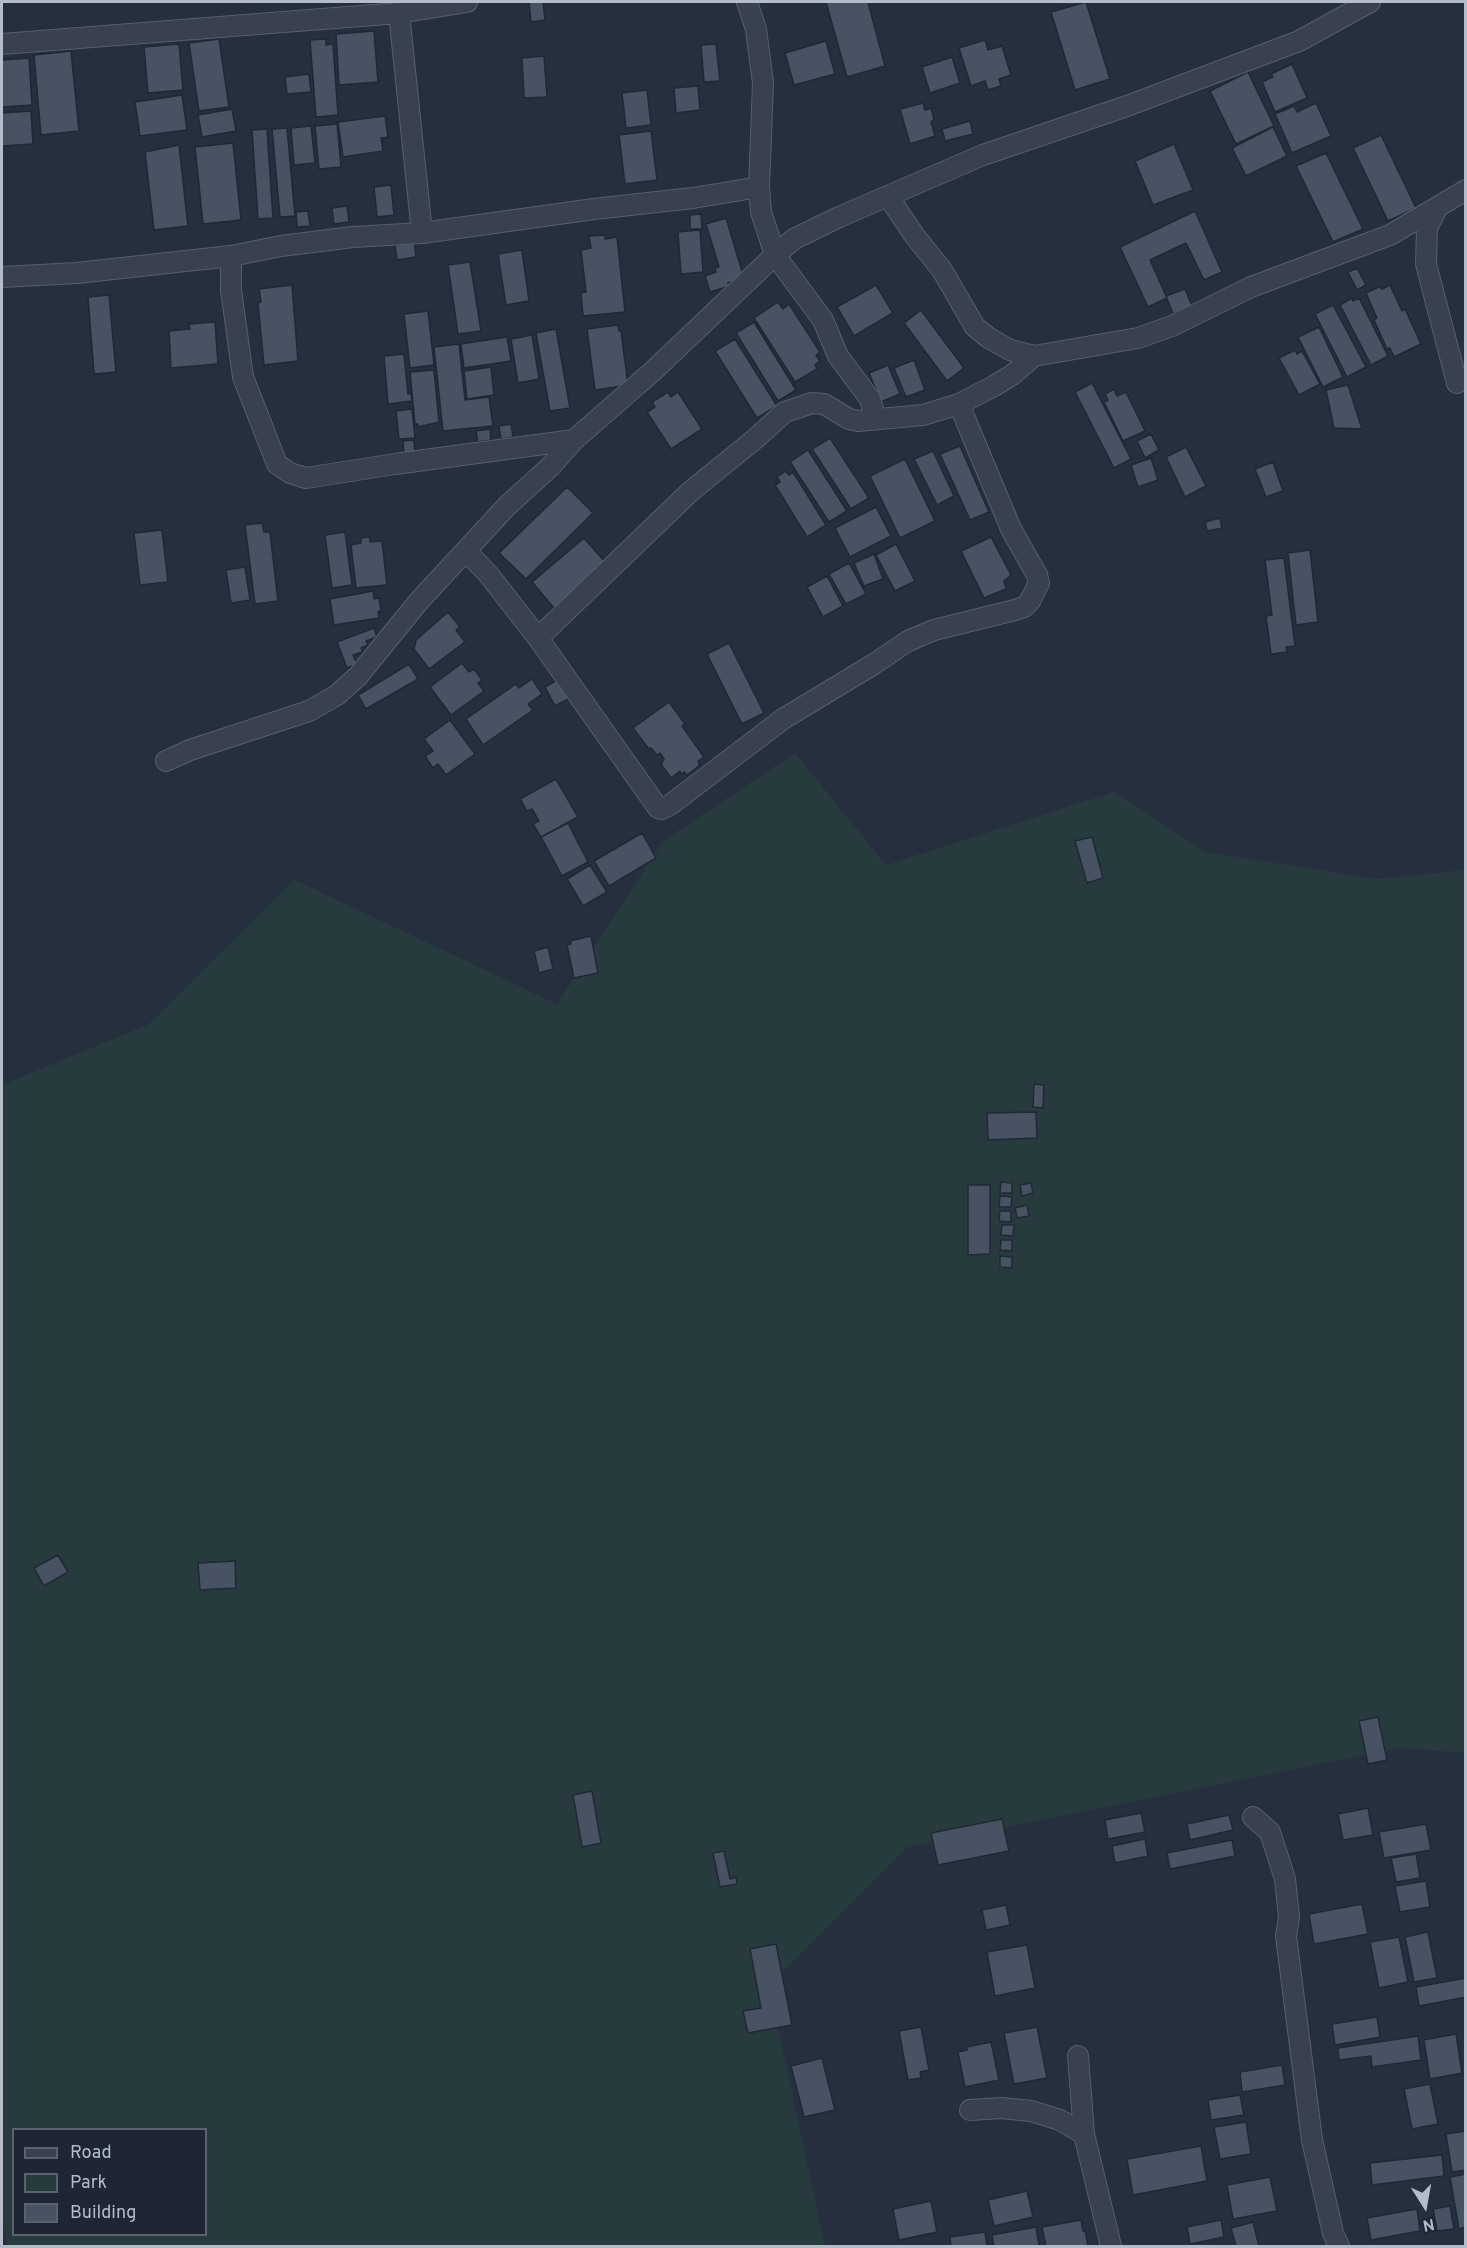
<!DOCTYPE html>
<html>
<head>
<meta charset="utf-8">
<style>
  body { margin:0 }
  #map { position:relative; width:1467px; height:2248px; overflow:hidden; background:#252f3e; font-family:Overpass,sans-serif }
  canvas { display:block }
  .frame { position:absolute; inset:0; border:3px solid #b5bcc9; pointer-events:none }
  .legend { position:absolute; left:12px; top:2128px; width:195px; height:108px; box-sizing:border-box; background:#1e2633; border:2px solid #5a626f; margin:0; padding:8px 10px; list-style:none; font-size:18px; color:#b5bcc9 }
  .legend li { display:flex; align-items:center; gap:12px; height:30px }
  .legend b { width:30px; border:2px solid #5a626f }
  .north { position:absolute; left:1395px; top:2176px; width:60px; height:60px; -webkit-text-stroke:4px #1e2633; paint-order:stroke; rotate:169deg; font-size:16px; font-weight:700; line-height:24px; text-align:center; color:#b5bcc9 }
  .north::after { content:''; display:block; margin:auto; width:21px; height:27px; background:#b5bcc9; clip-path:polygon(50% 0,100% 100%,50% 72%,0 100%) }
</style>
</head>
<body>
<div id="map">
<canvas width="1467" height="2248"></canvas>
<div class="frame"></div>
<ul class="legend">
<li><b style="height:8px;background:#39414e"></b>Road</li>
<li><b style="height:16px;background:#273b3f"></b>Park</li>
<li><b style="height:16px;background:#475262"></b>Building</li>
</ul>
<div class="north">N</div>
</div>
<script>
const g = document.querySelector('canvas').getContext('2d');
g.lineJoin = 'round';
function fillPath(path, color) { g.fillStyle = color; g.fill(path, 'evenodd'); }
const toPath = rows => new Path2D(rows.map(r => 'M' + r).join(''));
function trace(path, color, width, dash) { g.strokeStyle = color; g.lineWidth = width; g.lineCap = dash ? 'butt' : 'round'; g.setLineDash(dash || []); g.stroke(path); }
fillPath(toPath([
  [795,753,886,865,1114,792,1206,852,1377,879,1465,870,1465,1753,1399,1748,908,1847,769,1986,825,2246,8,2246,2,2222,2,1085,149,1024,295,880,557,1004,663,841],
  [14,2130,206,2130,206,2234,14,2234]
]), '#273b3f');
const building = toPath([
  [529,2,543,2,545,20,531,22,529,2],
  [826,2,868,2,885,66,847,77,826,2],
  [1086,2,1110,79,1075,90,1051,12,1086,2],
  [374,31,378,82,339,85,336,34,374,31],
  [219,39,229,107,199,111,189,43,219,39],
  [326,39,326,45,333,44,338,115,316,117,310,40,326,39],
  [985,40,988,50,1002,46,1011,75,999,79,1001,86,988,90,985,81,971,86,959,48,985,40],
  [826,41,835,74,794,85,785,53,826,41],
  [179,44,183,90,148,93,144,47,179,44],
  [716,44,720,81,704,82,701,45,716,44],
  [71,51,79,131,41,135,34,55,71,51],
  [544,56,547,97,524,98,522,58,544,56],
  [952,57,960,83,930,93,922,67,952,57],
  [29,58,32,105,2,107,2,60,29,58],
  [1292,64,1307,98,1275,112,1262,82,1273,77,1271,74,1292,64],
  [1248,72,1274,126,1236,144,1210,91,1248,72],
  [309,74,311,92,287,94,285,77,309,74],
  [698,86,700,110,676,113,674,88,698,86],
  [647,90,651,125,626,128,622,93,647,90],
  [182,95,187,130,140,136,135,102,182,95],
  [923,103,925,110,931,108,934,119,931,122,935,136,910,144,900,109,923,103],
  [1316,103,1331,136,1292,153,1275,114,1294,106,1297,112,1316,103],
  [232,109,236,131,202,137,198,115,232,109],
  [31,111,33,144,2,146,2,113,31,111],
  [385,116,388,137,381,138,383,151,343,157,338,122,385,116],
  [970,121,973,134,945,141,942,129,970,121],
  [337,124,341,167,319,169,315,126,337,124],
  [311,126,315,163,294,165,291,128,311,126],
  [1273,127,1287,156,1246,176,1232,148,1273,127],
  [287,128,295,216,280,217,272,129,287,128],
  [267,129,273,218,258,219,252,130,267,129],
  [651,131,657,180,625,184,619,135,651,131],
  [1381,135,1416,208,1388,221,1353,148,1381,135],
  [233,143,241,220,203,224,195,147,233,143],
  [1174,144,1193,190,1153,205,1135,161,1174,144],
  [179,145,188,226,154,230,145,152,179,145],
  [1326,153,1363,229,1333,242,1296,166,1326,153],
  [391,185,394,215,377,217,374,187,391,185],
  [347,206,349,222,334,224,332,208,347,206],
  [308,211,310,226,297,227,296,212,308,211],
  [1195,211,1222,272,1204,280,1186,243,1150,260,1167,298,1148,307,1120,247,1195,211],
  [701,214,702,229,690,229,690,215,701,214],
  [726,218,744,278,728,283,730,286,710,292,705,276,716,272,715,268,719,267,706,224,726,218],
  [700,230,703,272,681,274,678,232,700,230],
  [605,235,605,239,617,237,625,312,583,316,581,293,586,292,581,250,591,248,589,236,605,235],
  [414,242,416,257,397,260,395,245,414,242],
  [522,250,529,301,506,305,498,254,522,250],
  [470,262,481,331,458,334,448,265,470,262],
  [1357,268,1366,285,1357,290,1348,272,1357,268],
  [292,285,298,361,264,365,258,303,261,302,259,289,292,285],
  [876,285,893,313,854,336,837,307,876,285],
  [1390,285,1402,311,1405,309,1421,344,1394,357,1390,348,1387,349,1374,320,1377,318,1366,293,1379,287,1382,289,1390,285],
  [1185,289,1192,306,1173,314,1166,296,1185,289],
  [109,295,116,372,94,374,88,297,109,295],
  [1352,298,1353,301,1359,298,1388,356,1371,365,1340,305,1352,298],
  [778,302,783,309,789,304,820,352,816,355,820,361,815,365,817,369,795,382,754,318,778,302],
  [1333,305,1366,367,1347,377,1315,314,1333,305],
  [921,310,964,368,947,381,904,323,921,310],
  [428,311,434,365,410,368,404,314,428,311],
  [215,322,218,364,171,368,169,331,190,329,189,324,215,322],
  [754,322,796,390,778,401,736,333,754,322],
  [618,325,619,331,621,331,628,385,595,390,587,329,618,325],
  [1319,327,1343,377,1323,387,1298,337,1319,327],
  [556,329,570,408,550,411,536,333,556,329],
  [532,335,539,379,518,383,511,339,532,335],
  [507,337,511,361,464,368,461,344,507,337],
  [735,339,777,406,757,418,715,351,735,339],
  [459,344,465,400,489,397,493,426,443,431,434,347,459,344],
  [1295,350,1297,354,1302,351,1320,384,1299,395,1279,358,1295,350],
  [404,354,408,394,411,393,412,401,388,404,384,356,404,354],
  [914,360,925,390,906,397,894,368,914,360],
  [888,365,900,394,881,402,869,373,888,365],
  [491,367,494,395,467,399,464,371,491,367],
  [434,370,439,422,418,427,418,424,415,424,410,372,434,370],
  [1092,383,1131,459,1114,468,1075,392,1092,383],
  [1348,385,1362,429,1334,428,1326,390,1348,385],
  [1114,389,1117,396,1126,392,1145,431,1123,441,1104,402,1108,400,1105,394,1114,389],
  [668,392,671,397,678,392,702,429,671,449,647,412,655,407,652,402,668,392],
  [412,409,415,438,399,439,396,411,412,409],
  [511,424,513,437,501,439,499,426,511,424],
  [490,429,491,440,478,442,476,431,490,429],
  [1151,434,1159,450,1145,458,1137,441,1151,434],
  [830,438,869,498,851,509,812,449,830,438],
  [414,440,415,453,404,454,403,441,414,440],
  [960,446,989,512,970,520,940,454,960,446],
  [1186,447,1206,486,1185,497,1166,457,1186,447],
  [808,450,847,511,829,522,790,462,808,450],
  [933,451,954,496,937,505,914,459,933,451],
  [1151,458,1158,480,1138,487,1131,465,1151,458],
  [905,459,935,521,900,538,870,476,905,459],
  [1273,462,1283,491,1266,497,1255,469,1273,462],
  [786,471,789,475,793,472,826,525,807,537,775,485,780,482,777,477,786,471],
  [567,487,593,513,526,579,499,553,567,487],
  [876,507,891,536,850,557,835,528,876,507],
  [1220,518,1222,528,1207,531,1205,522,1220,518],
  [262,523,264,532,270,532,278,601,255,604,245,525,262,523],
  [162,530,168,582,140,585,134,533,162,530],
  [345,532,352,585,332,588,325,535,345,532],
  [370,537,370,542,382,541,387,585,356,588,351,545,361,543,361,538,370,537],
  [991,537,1011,575,1004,581,1006,589,984,598,961,551,991,537],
  [584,538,606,563,554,608,532,582,584,538],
  [896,544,915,581,895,591,876,555,896,544],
  [1310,550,1318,622,1296,625,1288,553,1310,550],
  [874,554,883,579,864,586,854,563,874,554],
  [1284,558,1295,646,1286,647,1287,652,1271,654,1266,616,1272,615,1265,560,1284,558],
  [849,563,866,594,846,604,829,574,849,563],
  [245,567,250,600,231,603,226,570,245,567],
  [827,576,843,606,823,617,807,587,827,576],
  [373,591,374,599,379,598,381,611,378,612,379,618,334,625,330,599,373,591],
  [448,612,460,627,456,630,465,642,429,669,414,649,416,640,448,612],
  [374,628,377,637,366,641,368,645,361,648,363,652,353,655,357,664,347,668,337,642,374,628],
  [729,643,764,713,742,724,707,654,729,643],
  [462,663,469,672,474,669,482,680,478,683,484,691,451,715,430,687,462,663],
  [409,664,418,679,366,709,358,695,409,664],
  [532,679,542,694,528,704,533,710,483,745,466,719,516,684,519,688,532,679],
  [559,679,570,698,555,706,545,687,559,679],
  [669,702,685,724,682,726,704,757,698,761,700,765,687,775,684,772,681,774,680,771,671,778,661,764,664,759,660,753,657,755,651,748,649,749,633,728,669,702],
  [450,720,475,754,446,775,438,764,433,768,425,756,433,751,424,739,450,720],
  [556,779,578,817,541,837,533,824,539,821,532,809,527,811,520,799,556,779],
  [568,823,588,862,562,876,541,837,568,823],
  [642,833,656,858,609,886,594,861,642,833],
  [1092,837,1103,878,1087,883,1075,841,1092,837],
  [590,865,607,892,583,906,567,879,590,865],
  [591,936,598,973,574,978,567,945,571,944,570,941,591,936],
  [548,947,553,969,539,973,534,951,548,947],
  [1034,1084,1044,1085,1043,1108,1033,1107,1034,1084],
  [1036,1112,1037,1138,988,1140,987,1113,1036,1112],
  [1001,1182,1012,1183,1012,1193,1000,1193,1001,1182],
  [1031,1183,1033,1193,1022,1196,1020,1185,1031,1183],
  [968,1185,990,1185,990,1254,968,1255,968,1185],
  [1000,1196,1012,1197,1011,1207,999,1207,1000,1196],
  [1027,1205,1029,1216,1017,1218,1015,1208,1027,1205],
  [1000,1211,1011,1211,1011,1222,999,1221,1000,1211],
  [1002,1225,1014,1225,1013,1236,1001,1235,1002,1225],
  [1001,1240,1012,1240,1012,1251,1000,1250,1001,1240],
  [1000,1256,1012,1257,1012,1268,1000,1267,1000,1256],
  [58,1555,68,1572,44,1586,34,1568,58,1555],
  [235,1561,236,1588,200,1590,198,1563,235,1561],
  [1378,1717,1387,1760,1368,1764,1359,1721,1378,1717],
  [592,1791,601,1843,582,1847,573,1795,592,1791],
  [1368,1808,1373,1835,1343,1840,1338,1814,1368,1808],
  [1141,1813,1145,1832,1108,1839,1105,1820,1141,1813],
  [1229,1815,1233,1830,1190,1840,1187,1824,1229,1815],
  [1002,1819,1009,1851,938,1865,931,1833,1002,1819],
  [1426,1824,1431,1850,1384,1858,1379,1832,1426,1824],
  [1145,1839,1148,1856,1115,1863,1112,1846,1145,1839],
  [1232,1840,1235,1856,1170,1869,1167,1853,1232,1840],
  [724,1851,730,1879,736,1877,737,1884,720,1887,713,1853,724,1851],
  [1416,1854,1420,1878,1396,1882,1391,1858,1416,1854],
  [1426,1881,1430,1907,1400,1912,1395,1886,1426,1881],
  [1362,1904,1368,1934,1314,1944,1309,1914,1362,1904],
  [1006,1905,1010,1925,986,1930,982,1910,1006,1905],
  [1428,1932,1437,1978,1414,1982,1405,1937,1428,1932],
  [1399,1937,1408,1982,1379,1988,1370,1942,1399,1937],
  [776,1944,792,2025,748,2033,743,2011,761,2008,750,1949,776,1944],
  [1027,1945,1035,1988,995,1996,987,1952,1027,1945],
  [1466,1978,1466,1997,1419,2006,1416,1987,1466,1978],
  [1377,2017,1380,2037,1335,2045,1332,2024,1377,2017],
  [921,2027,929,2070,920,2072,921,2078,908,2080,899,2031,921,2027],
  [1037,2027,1047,2078,1014,2084,1004,2033,1037,2027],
  [1456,2034,1462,2073,1430,2079,1424,2040,1456,2034],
  [1418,2036,1421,2060,1372,2067,1371,2056,1339,2060,1338,2048,1418,2036],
  [991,2042,999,2080,965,2087,958,2052,967,2050,967,2047,991,2042],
  [822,2058,835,2110,804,2117,791,2066,822,2058],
  [1282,2065,1285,2085,1242,2092,1240,2072,1282,2065],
  [1430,2084,1438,2124,1412,2129,1404,2089,1430,2084],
  [1240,2095,1244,2115,1211,2120,1208,2100,1240,2095],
  [1246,2122,1251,2154,1220,2159,1214,2127,1246,2122],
  [1466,2131,1466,2170,1452,2172,1446,2134,1466,2131],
  [1201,2146,1207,2181,1133,2195,1127,2159,1201,2146],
  [1442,2155,1444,2176,1372,2185,1370,2163,1442,2155],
  [1466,2174,1466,2227,1459,2229,1450,2177,1466,2174],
  [1270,2177,1277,2211,1233,2219,1227,2185,1270,2177],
  [1027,2191,1033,2217,994,2226,988,2200,1027,2191],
  [931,2201,937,2232,899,2240,893,2209,931,2201],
  [1450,2206,1454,2229,1437,2231,1433,2209,1450,2206],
  [1417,2209,1420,2231,1371,2240,1367,2218,1417,2209],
  [1081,2220,1083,2231,1085,2230,1088,2246,1046,2246,1042,2227,1081,2220],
  [1221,2220,1224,2237,1190,2244,1187,2227,1221,2220],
  [1253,2222,1259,2246,1236,2246,1231,2228,1253,2222],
  [1036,2227,1039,2246,994,2246,992,2235,1036,2227],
  [985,2232,987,2246,951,2246,950,2237,985,2232]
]);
fillPath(building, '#475262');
trace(building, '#202835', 1.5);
const minor = toPath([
  [747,2,756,29,763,83,759,187,761,212,775,255,823,320,838,356,870,399,876,419],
  [399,13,422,233],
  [2,44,399,13,467,2],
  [888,196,914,235,942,270,975,327,989,338,1010,350,1034,356,1138,338,1172,326,1251,287,1390,235,1466,190],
  [1437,208,1427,228,1426,264,1457,383],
  [2,277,77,273,231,256],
  [574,440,395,464,306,478,290,473,277,464,243,377,231,290,231,256,281,246,353,237,422,233,594,209,693,198,759,187],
  [466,551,489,575,538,638,658,808,662,809,670,805,783,719,874,664,908,641,934,630,1015,610,1024,607,1030,601,1039,583,1037,575,1011,529,959,404],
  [538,638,691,491,755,439,785,412,812,403,824,404,849,419,858,421,923,415,959,404,994,386,1012,375,1034,356],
  [166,761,190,750,309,711,337,695,358,676,419,601,507,506,551,466,574,440,653,371,775,255,794,239,839,217,983,155,1127,106,1299,41,1370,2],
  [1253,1817,1270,1832,1285,1879,1289,1917,1286,1936,1312,2140,1333,2233,1339,2246],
  [1078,2056,1084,2134,1111,2246],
  [970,2110,1001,2108,1031,2111,1060,2120,1084,2134]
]);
trace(minor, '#575f6c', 22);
trace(minor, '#39414e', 20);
</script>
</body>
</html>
